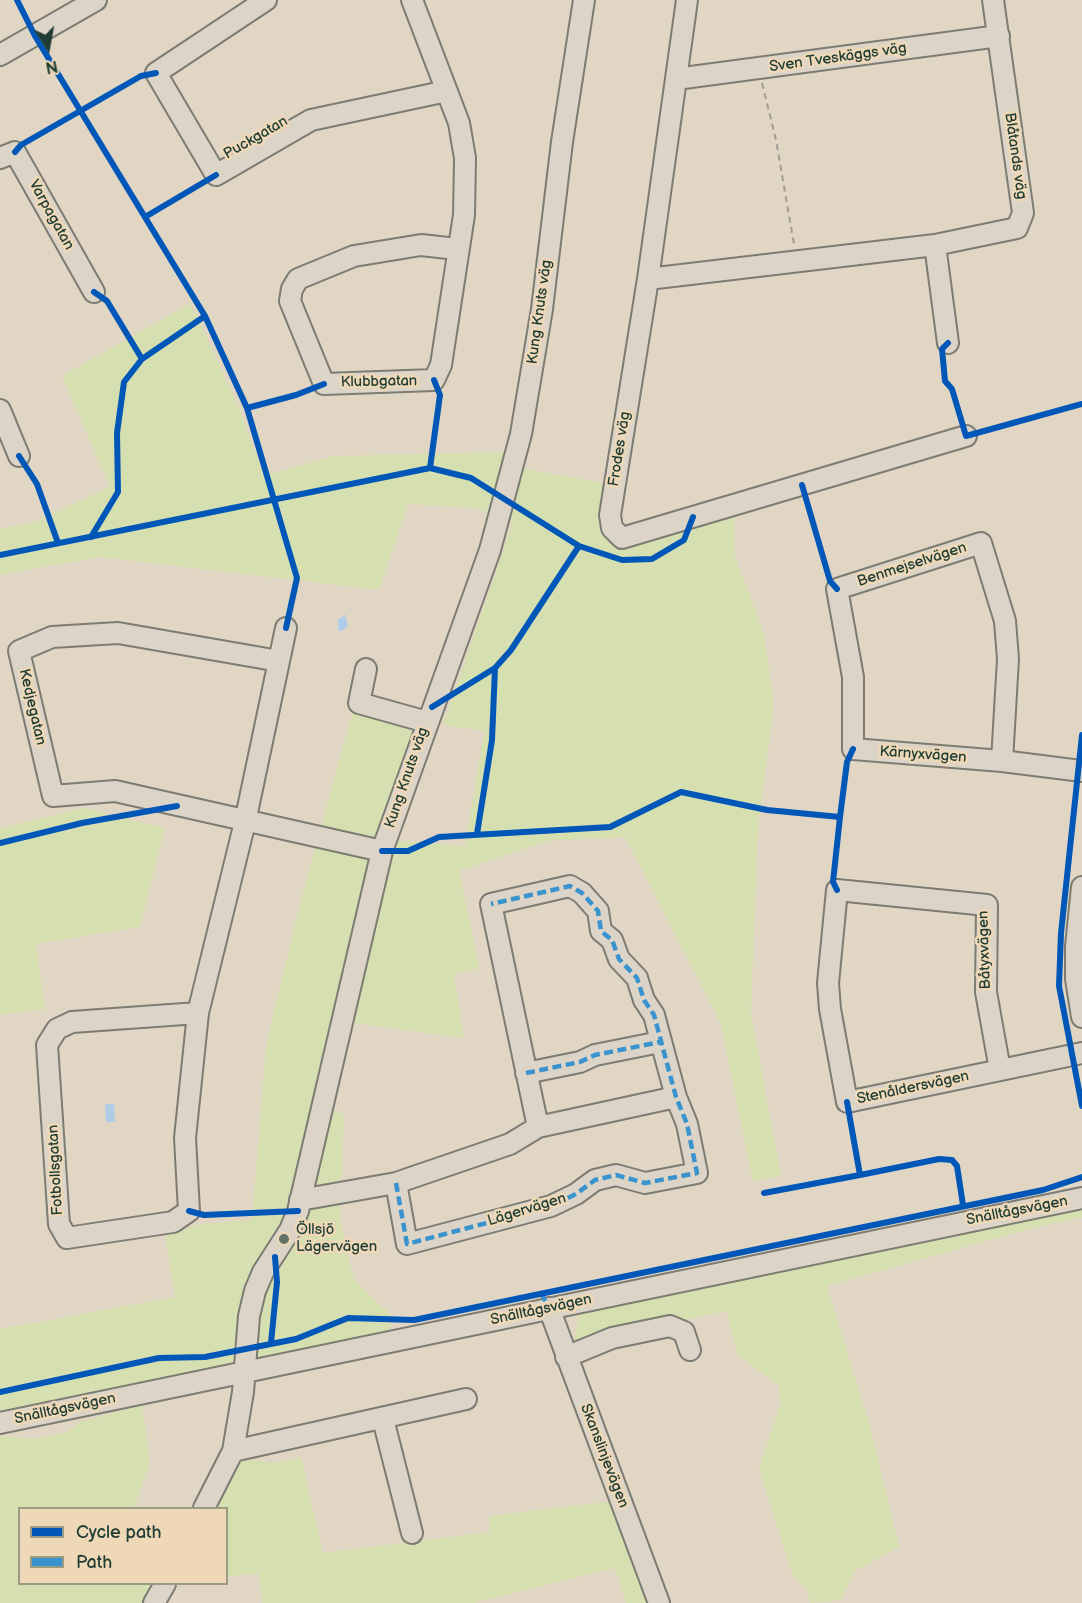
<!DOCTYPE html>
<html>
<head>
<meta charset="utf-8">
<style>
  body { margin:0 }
  #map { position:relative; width:1082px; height:1603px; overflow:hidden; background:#e1d5c4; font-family:"Balsamiq Sans",sans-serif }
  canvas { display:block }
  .legend { position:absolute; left:18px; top:1507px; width:210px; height:78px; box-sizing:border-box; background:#eed8b7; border:2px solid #9b9a83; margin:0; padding:8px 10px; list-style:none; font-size:18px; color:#1f3d34 }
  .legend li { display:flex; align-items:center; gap:12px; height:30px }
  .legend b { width:30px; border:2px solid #9b9a83 }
  .north { position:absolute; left:18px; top:18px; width:60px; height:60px; -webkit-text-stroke:4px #eed8b7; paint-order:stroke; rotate:169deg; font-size:16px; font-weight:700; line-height:24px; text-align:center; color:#1f3d34 }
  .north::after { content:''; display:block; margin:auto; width:21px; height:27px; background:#1f3d34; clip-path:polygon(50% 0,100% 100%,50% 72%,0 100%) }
</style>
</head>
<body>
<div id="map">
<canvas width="1082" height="1603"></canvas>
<ul class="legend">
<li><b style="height:8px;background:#0057b8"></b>Cycle path</li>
<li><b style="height:8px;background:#3993ce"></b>Path</li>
</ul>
<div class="north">N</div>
</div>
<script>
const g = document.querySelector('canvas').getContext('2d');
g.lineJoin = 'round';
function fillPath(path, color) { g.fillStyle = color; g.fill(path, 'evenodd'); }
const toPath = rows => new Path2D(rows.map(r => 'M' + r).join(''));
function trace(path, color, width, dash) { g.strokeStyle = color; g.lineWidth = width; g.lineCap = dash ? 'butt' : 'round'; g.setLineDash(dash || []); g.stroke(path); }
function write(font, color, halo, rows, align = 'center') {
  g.font = font + ' "Balsamiq Sans",sans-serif'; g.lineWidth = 5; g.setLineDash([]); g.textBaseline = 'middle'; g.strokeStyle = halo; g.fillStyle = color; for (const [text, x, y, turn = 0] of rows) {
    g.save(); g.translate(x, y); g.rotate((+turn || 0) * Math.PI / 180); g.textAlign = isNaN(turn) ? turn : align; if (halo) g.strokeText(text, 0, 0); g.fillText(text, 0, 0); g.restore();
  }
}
fillPath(toPath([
  [191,303,241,412,264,476,333,456,505,452,506,465,607,484,601,535,627,548,734,514,735,556,764,634,774,704,758,828,751,1013,781,1176,753,1181,721,1024,625,837,547,841,459,871,479,968,454,975,464,1038,330,1020,318,1100,344,1115,340,1221,354,1280,391,1315,390,1333,0,1411,0,1329,175,1297,165,1236,200,1224,252,1220,266,1046,299,907,353,710,412,731,378,839,465,846,484,731,443,725,513,522,475,508,408,504,379,590,100,557,0,575,0,529,34,522,110,487,62,376],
  [85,808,165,828,140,927,36,944,45,1009,0,1015,0,828],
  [1082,1208,1082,1217,1022,1231,827,1286,870,1427,899,1547,855,1571,841,1600,810,1603,807,1588,793,1577,759,1469,781,1402,778,1385,738,1355,726,1311,574,1342,579,1313],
  [142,1405,150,1462,134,1508,20,1508,20,1584,177,1584,153,1587,143,1603,0,1603,0,1436,31,1439,66,1433,80,1422],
  [301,1457,323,1553,490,1532,489,1516,613,1501,647,1603,626,1603,615,1568,474,1603,263,1603,258,1573,227,1577,226,1508,214,1508,241,1459,275,1463]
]), '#d6dfb0');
fillPath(toPath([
  [345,614,348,626,342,631,338,630,338,620],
  [105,1104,114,1104,115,1122,106,1122]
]), '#afcde7');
const minor = toPath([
  [266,0,156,73,216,175,311,120,447,91],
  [412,0,459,123,465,158,464,215,441,365,434,380,324,384,290,301,292,289,298,279,354,256,421,245,457,249],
  [687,0,648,279,610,515,612,528,622,538,966,436],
  [0,55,96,0],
  [676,79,999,36],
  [0,158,15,152,94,292],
  [935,245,948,343],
  [648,279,935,245,1017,228,1023,213,993,0],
  [0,410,19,456],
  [279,661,118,633,52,637,19,651,53,796,115,791,382,851],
  [366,669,359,703,427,722],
  [1002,761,1008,659,1005,621,981,543,837,589,853,677,853,749,1002,761,1082,771],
  [1082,887,1076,946,1076,979,1082,1017],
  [198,1013,72,1022,57,1029,47,1045,59,1224,67,1238,173,1222,189,1211,185,1138,198,1013,245,822,286,628],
  [1000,1070,986,992,987,905,837,890,828,983,830,1009,847,1102,1082,1053],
  [526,1073,580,1062,595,1055,660,1042],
  [538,1127,676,1097],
  [300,1200,396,1183,510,1144,538,1127,491,904,570,886,582,893,598,911,601,931,612,940,619,959,637,978,644,1000,654,1015,676,1097,687,1124,697,1173,645,1183,616,1175,595,1180,576,1194,551,1206,407,1244,396,1183],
  [549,1308,659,1603],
  [566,1357,612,1338,670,1326,684,1332,690,1350],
  [383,1419,412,1533],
  [0,1423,1082,1198],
  [233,1451,466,1399],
  [204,1508,233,1451,243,1392,249,1316,255,1291,263,1272,290,1230,298,1211,382,851,490,550,521,434,542,309,562,142,584,0],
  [154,1603,165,1584]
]);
trace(minor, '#7c7c73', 24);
trace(toPath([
  [762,83,776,140,794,244]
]), '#9f9d94', 2, [6, 4.5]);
trace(minor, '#ddd4c8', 20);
trace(toPath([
  [526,1073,580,1062,595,1055,660,1042],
  [396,1183,407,1244,551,1206,576,1194,595,1180,616,1175,645,1183,697,1173,687,1124,676,1097,654,1015,644,1000,637,978,619,959,612,940,601,931,598,911,582,893,570,886,491,904],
  [541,1293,549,1308]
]), '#3993ce', 4.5, [9, 4.5]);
trace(toPath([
  [17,0,35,36,205,316,247,408,297,578,286,628],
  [15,152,21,145,141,76,156,73],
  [145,217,216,175],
  [94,292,107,301,142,359],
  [948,343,942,349,945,381,952,389,966,436,1082,404],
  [247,408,296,395,324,384],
  [19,456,37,484,58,543],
  [430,468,440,395,434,380],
  [802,485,830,581,837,589],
  [91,537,118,492,117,433,124,382,142,359,205,316],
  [0,555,430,468,471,478,579,546,622,560,652,559,684,540,693,517],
  [432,707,495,668,511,650,579,546],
  [1082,735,1061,933,1059,986,1082,1106],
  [477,834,492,740,495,668],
  [0,843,82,823,177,806],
  [382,851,408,851,439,837,610,827,681,792,767,810,840,817],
  [837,890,833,882,840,817,847,762,853,749],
  [860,1175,939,1159,952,1160,957,1166,963,1205],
  [764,1193,860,1175,847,1102],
  [189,1211,204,1215,298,1211],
  [271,1343,277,1282,275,1257],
  [0,1392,159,1358,205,1357,296,1339,348,1318,414,1320,1043,1190,1082,1177]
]), '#0057b8', 6);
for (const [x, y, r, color] of [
  [284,1239,6,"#637266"]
]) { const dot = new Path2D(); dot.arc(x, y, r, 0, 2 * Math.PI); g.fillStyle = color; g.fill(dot); trace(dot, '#eed8b7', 2); }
write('15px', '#1f3d34', '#eed8b7', [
  ["Sven Tveskäggs väg",838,58,-8],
  ["Puckgatan",256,138,-30],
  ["Blåtands väg",1015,156,82],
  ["Varpagatan",51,215,61],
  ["Kung Knuts väg",540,312,-82],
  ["Klubbgatan",379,382,-1],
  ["Frodes väg",620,449,-81],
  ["Benmejselvägen",912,565,-18],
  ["Kedjegatan",32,707,77],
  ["Kärnyxvägen",923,755,4],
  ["Kung Knuts väg",407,778,-71],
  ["Båtyxvägen",985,950,-92],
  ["Stenåldersvägen",913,1088,-12],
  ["Fotbollsgatan",56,1170,-93],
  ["Lägervägen",527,1210,-17],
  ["Snälltågsvägen",1017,1211,-11],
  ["Snälltågsvägen",541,1310,-12],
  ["Snälltågsvägen",65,1409,-12],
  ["Skanslinjevägen",604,1456,69]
]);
write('15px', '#1f3d34', '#eed8b7', [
  ["Öllsjö",296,1230],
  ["Lägervägen",296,1247]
], 'left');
</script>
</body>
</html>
